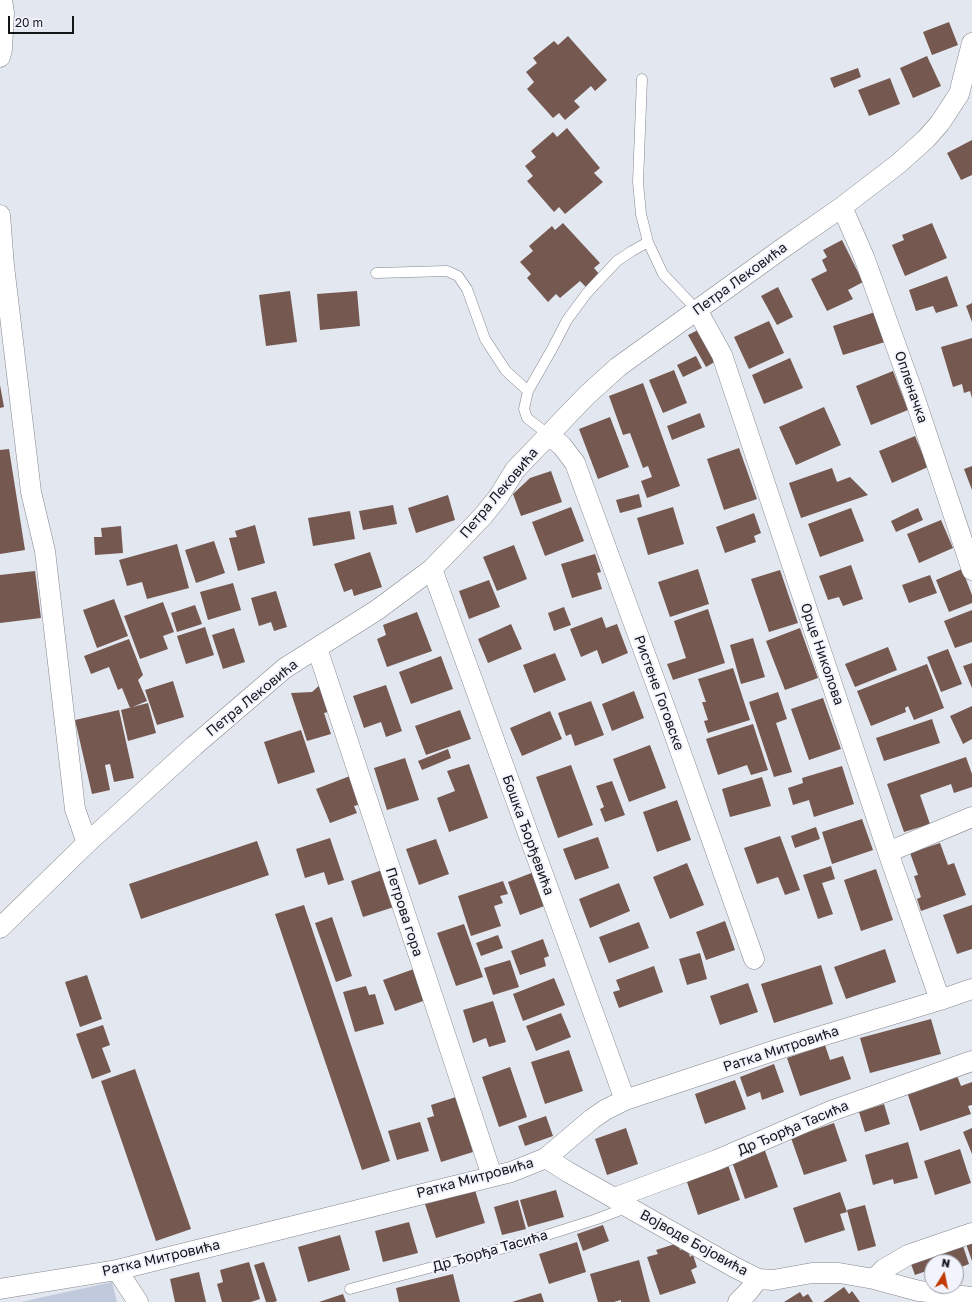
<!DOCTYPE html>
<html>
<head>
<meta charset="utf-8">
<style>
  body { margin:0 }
  #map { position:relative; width:972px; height:1302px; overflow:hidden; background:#e3e7ef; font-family:"Golos Text",sans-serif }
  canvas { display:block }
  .north { position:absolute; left:924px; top:1254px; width:40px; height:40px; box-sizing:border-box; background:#f1f4fd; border:1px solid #999ba1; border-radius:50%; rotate:10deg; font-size:11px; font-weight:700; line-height:16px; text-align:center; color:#141518 }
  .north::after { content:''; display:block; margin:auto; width:14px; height:18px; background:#c13900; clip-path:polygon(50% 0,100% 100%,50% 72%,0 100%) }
  .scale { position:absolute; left:8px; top:16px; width:66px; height:18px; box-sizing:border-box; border:2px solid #141518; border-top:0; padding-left:5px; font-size:12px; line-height:14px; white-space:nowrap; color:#141518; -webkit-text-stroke:3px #f1f4fd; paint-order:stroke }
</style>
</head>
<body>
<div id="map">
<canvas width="972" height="1302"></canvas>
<div class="north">N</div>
<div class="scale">20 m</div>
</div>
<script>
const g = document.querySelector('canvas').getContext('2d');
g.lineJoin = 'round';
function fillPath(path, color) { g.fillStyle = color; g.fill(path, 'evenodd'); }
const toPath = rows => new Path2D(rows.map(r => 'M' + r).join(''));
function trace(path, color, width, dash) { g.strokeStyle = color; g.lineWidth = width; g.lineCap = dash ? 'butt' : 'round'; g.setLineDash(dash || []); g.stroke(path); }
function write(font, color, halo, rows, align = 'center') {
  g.font = font + ' "Golos Text",sans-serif'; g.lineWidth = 4; g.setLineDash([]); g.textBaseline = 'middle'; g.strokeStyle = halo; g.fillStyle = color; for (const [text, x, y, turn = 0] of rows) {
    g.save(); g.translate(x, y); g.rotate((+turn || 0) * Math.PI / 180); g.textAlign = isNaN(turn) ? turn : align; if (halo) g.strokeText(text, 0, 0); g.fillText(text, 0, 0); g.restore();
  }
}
fillPath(toPath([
  [112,1282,117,1302,21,1302]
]), '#c1c9dd');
fillPath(toPath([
  [949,22,958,45,932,55,923,32],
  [568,36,607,80,595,91,591,86,574,101,580,107,565,120,559,113,553,118,527,89,534,82,526,72,537,63,533,58,554,41,558,45],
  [927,56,941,86,913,98,900,68],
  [858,68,861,77,834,88,830,78],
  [890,78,900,104,869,116,858,90],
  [567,128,600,168,594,173,603,182,565,214,559,207,554,212,527,181,533,176,525,166,536,157,531,151,553,132,557,137],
  [972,140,972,175,961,180,947,153],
  [563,223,600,263,594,268,600,275,586,287,580,281,560,298,556,294,548,302,527,278,531,274,520,262,533,251,529,246,552,226,555,230],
  [932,223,947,258,905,276,892,245,904,240,902,235],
  [842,240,863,282,848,290,853,299,827,311,811,279,827,271,822,260,827,257,823,250],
  [947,276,958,306,936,313,933,306,916,311,909,290],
  [778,287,793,317,777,325,761,296],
  [290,291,297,342,266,346,259,295],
  [357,291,360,326,320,330,317,294],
  [972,303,972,322,966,306],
  [878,311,888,341,843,355,833,326],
  [769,321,784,353,749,369,734,337],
  [700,329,718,360,706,367,688,335],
  [972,338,972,398,970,391,964,393,962,384,953,387,941,347],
  [696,356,702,368,683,377,677,365],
  [790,358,803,388,764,404,752,375],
  [674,370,687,403,663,413,649,380],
  [893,371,908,410,871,425,856,386],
  [643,383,680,486,647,498,641,481,652,477,648,466,643,468,630,433,623,435,609,396],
  [0,385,4,407,0,408],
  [824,407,841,445,796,465,779,427],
  [700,413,705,427,672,440,667,426],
  [610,417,629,467,598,479,579,429],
  [915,436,928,467,892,483,879,451],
  [739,448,757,499,724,510,707,459],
  [9,449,25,550,0,554,0,450],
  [972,466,972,490,964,469],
  [832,468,837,482,850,477,868,495,801,518,789,483],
  [551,471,562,502,521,516,513,494,530,478],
  [639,494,642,507,620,513,616,500],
  [448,495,455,520,416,533,408,508],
  [393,505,397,524,363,530,359,511],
  [571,507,584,541,545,556,532,522],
  [673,507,684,544,648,555,637,518],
  [851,508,864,541,820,557,808,524],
  [918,508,923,520,896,532,891,521],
  [350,511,355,539,313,546,308,518],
  [754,513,761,533,754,536,756,542,725,553,716,527],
  [941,520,953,548,919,563,907,534],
  [255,525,265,563,238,571,229,538,237,537,235,531],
  [121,526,123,553,95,555,94,537,102,537,101,528],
  [214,541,225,573,196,583,185,550],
  [177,544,189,588,147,599,142,582,127,586,119,560],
  [514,545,527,579,497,591,483,557],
  [370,552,382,587,354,596,352,589,344,592,334,564],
  [595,554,601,572,597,573,602,589,572,598,561,564],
  [851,565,863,599,843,606,839,597,828,600,819,576],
  [698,569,709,604,670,617,658,582],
  [962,569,972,595,972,603,949,612,936,580],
  [780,570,798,623,769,632,751,579],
  [35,571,41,618,0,623,0,575],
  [930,575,937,593,909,603,902,585],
  [489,580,500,607,469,619,459,591],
  [233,583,241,610,208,620,200,592],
  [276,591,287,627,274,631,271,622,259,626,251,598],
  [114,599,128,636,97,648,83,610],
  [163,602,174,632,163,636,168,649,140,659,124,616],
  [195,605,202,624,177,632,171,613],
  [564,607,571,625,554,631,548,613],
  [708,609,725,663,673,680,667,664,686,658,674,621],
  [972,610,972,642,955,648,944,621],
  [417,612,432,651,387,667,377,639,386,635,383,625],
  [602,617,606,628,617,624,628,653,602,664,597,650,581,657,570,629],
  [511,624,522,649,488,663,478,639],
  [205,627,214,655,186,664,177,636],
  [234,628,245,662,223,669,212,635],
  [800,628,818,678,785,690,766,641],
  [753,638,765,677,741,684,730,645],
  [129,639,143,675,138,680,147,701,130,708,122,688,118,690,109,667,91,674,84,656],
  [888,647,897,670,855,687,845,664],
  [948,649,962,684,941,692,927,657],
  [555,653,566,680,534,693,523,665],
  [441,656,453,689,411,704,399,672],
  [972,663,972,688,963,666],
  [927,664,944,708,914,720,908,706,905,708,906,712,871,726,857,691],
  [733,668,750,720,708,733,704,721,708,720,702,702,706,702,698,679],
  [173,681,184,717,157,725,145,690],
  [322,683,331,711,324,713,331,734,307,741,291,693,312,692],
  [386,685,402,731,386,737,381,722,364,728,353,696],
  [634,691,644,718,612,731,602,704],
  [778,692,787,719,776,723,792,772,774,777,749,702],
  [823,698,841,749,809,760,791,709],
  [591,701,604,735,575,746,571,734,566,736,558,713],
  [148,703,156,733,128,741,121,710],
  [972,706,972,739,963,744,950,716],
  [119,710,134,778,114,782,110,764,105,765,110,790,92,794,75,720],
  [460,710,471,739,426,755,415,726],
  [550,711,562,739,522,756,510,728],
  [932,719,940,743,884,761,876,738],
  [753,724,768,770,751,775,747,765,718,775,706,739],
  [301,730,315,772,278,784,264,742],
  [650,745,666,788,629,802,613,759],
  [448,749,451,758,422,770,418,761],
  [966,757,972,774,972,787,954,793,951,784,920,795,930,824,904,832,887,784],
  [405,758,419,800,387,810,374,768],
  [469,764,488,818,449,832,437,798,455,791,447,771],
  [571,765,593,825,558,838,536,777],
  [842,766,854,804,814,817,809,800,793,805,788,788,803,783,802,778],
  [350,776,361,804,354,806,357,813,330,823,316,789],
  [762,777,771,806,730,817,722,789],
  [612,781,625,815,605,822,600,809,604,807,596,786],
  [677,800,691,840,657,852,643,812],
  [862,819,873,850,832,864,822,832],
  [816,827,820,839,795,848,791,836],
  [780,836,800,890,785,895,778,877,757,884,744,848],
  [598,837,609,868,575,880,563,849],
  [330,838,344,880,328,885,324,872,305,878,296,849],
  [436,839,449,874,419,885,406,849],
  [257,841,269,875,141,919,129,884],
  [940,843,948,865,954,863,966,895,921,911,917,899,921,897,914,876,918,875,910,853],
  [687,863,704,905,670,919,653,877],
  [831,866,835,879,822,883,833,914,818,919,803,875],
  [876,869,893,920,861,931,844,880],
  [382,870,394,907,363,917,351,881],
  [534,872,547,905,520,915,508,882],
  [503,881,508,894,500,896,503,903,494,906,501,926,471,936,458,896],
  [619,883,630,911,590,928,579,899],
  [304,905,390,1161,362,1170,275,914],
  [972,905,972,949,957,954,943,915],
  [332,917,352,976,336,982,315,923],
  [725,921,735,950,706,960,696,932],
  [639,922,649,948,609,963,599,937],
  [464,924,483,977,456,986,437,933],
  [498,935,503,948,481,956,476,943],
  [543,939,549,956,544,958,546,966,520,975,511,951],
  [885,949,896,982,846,999,834,967],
  [700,953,707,979,687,985,679,959],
  [510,960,519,987,493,995,484,968],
  [821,965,833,1004,774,1023,761,984],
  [654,966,663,992,619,1008,613,992,620,990,616,980],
  [414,969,426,1000,395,1011,383,980],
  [87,975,102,1019,80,1027,65,982],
  [554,978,565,1005,523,1021,513,994],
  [748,983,758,1012,720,1025,710,996],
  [366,986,369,995,375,994,384,1024,355,1032,343,992],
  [493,1001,506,1042,489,1047,486,1038,473,1043,463,1010],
  [561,1013,571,1037,536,1051,526,1026],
  [931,1019,941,1054,870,1073,860,1038],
  [103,1025,110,1045,102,1048,111,1072,92,1079,76,1034],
  [825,1045,830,1060,843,1056,851,1079,800,1096,787,1058],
  [569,1050,583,1091,545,1104,531,1062],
  [774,1064,784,1092,762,1100,760,1092,747,1097,740,1077],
  [510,1067,527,1117,499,1127,482,1077],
  [135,1069,191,1229,156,1241,101,1081],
  [956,1073,961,1086,972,1082,972,1105,968,1106,971,1114,920,1131,906,1089],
  [735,1080,746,1109,705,1124,695,1094],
  [456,1097,473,1152,441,1162,427,1118,434,1116,431,1105],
  [884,1104,890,1124,865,1132,859,1112],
  [546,1116,553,1136,525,1146,518,1126],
  [420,1122,429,1151,397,1160,388,1131],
  [834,1123,847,1161,804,1175,791,1138],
  [626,1128,638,1164,607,1175,595,1139],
  [972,1128,972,1154,963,1132],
  [908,1142,918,1178,894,1184,893,1179,873,1185,865,1155],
  [764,1148,778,1187,745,1199,731,1159],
  [960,1149,971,1183,935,1195,924,1161],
  [727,1162,740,1200,698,1215,685,1176],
  [475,1190,485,1223,436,1238,425,1204],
  [556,1190,564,1217,528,1227,520,1200],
  [840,1192,847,1212,840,1214,845,1230,805,1243,793,1208],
  [518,1200,526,1229,502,1235,494,1207],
  [865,1205,876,1246,858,1251,847,1210],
  [409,1222,418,1253,383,1262,375,1231],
  [603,1225,609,1241,583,1251,577,1234],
  [340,1235,350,1270,308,1282,298,1247],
  [577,1242,586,1272,549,1284,539,1254],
  [972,1242,972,1261,966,1244],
  [678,1243,680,1250,687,1247,690,1257,693,1255,697,1267,691,1270,696,1283,660,1295,647,1257,658,1254,656,1250],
  [963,1246,969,1264,956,1269,956,1262,932,1262,932,1269,915,1275,911,1264],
  [639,1260,650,1302,621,1302,621,1300,614,1302,598,1302,590,1274],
  [249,1262,260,1299,251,1302,222,1302,217,1284,223,1282,220,1270],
  [264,1262,277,1301,274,1302,266,1302,254,1265],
  [199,1272,206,1302,175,1302,170,1279],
  [453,1274,460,1302,399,1302,396,1288],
  [844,1287,849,1294,852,1291,860,1302,823,1302],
  [800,1292,803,1297,808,1294,813,1302,784,1302],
  [541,1293,544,1302,512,1302],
  [343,1294,346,1302,319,1302]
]), '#755850');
const lane = toPath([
  [642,79,638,182,641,214,648,242,663,274,697,310],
  [376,273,447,271,458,276,467,289,485,339,506,371,528,391],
  [549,435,527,418,524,409,528,391,552,349,567,320,587,293,617,261,632,251,648,242],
  [350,1289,519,1244,597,1219,628,1207]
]);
const street = toPath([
  [0,57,2,49,4,13,2,0],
  [842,207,864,257,913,393,972,570],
  [0,215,4,266,31,492,45,551,75,809,87,843],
  [697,310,722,355,888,852,940,1000],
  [549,435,562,446,575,463,670,722,754,959],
  [432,569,625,1100],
  [317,648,492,1176],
  [888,852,972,817],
  [0,928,87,843,194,746,285,668,377,610,432,569,483,516,499,496,515,470,587,395,618,367,783,248,842,207,898,164,926,139,940,123,959,94,972,43],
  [546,1158,568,1172,614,1198,628,1207,734,1267,758,1279,773,1280,812,1273,839,1273,874,1279,919,1291,972,1297],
  [614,1198,717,1160,831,1111,972,1061],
  [117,1270,138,1302],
  [874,1279,884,1269,908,1255,972,1233],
  [0,1289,117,1270,511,1172,546,1158,592,1119,605,1110,625,1100,782,1048,940,1000,972,989],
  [738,1302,748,1292,758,1279]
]);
trace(lane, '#83868e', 11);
trace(street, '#83868e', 21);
trace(lane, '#fff', 10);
trace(street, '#fff', 20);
write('14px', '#141518', '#f1f4fd', [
  ["Петра Лековића",740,279,-36],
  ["Опленачка",911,387,71],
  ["Петра Лековића",499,493,-50],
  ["Орце Николова",822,654,71],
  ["Ристене Гоговске",659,693,70],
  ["Петра Лековића",252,698,-39],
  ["Бошка Ђорђевића",528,835,70],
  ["Петрова гора",404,912,72],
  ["Ратка Митровића",781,1049,-18],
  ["Др Ђорђа Тасића",793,1128,-23],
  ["Ратка Митровића",475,1178,-15],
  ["Војводе Бојовића",694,1243,29],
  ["Др Ђорђа Тасића",490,1251,-16],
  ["Ратка Митровића",161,1258,-13]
]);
</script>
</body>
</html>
